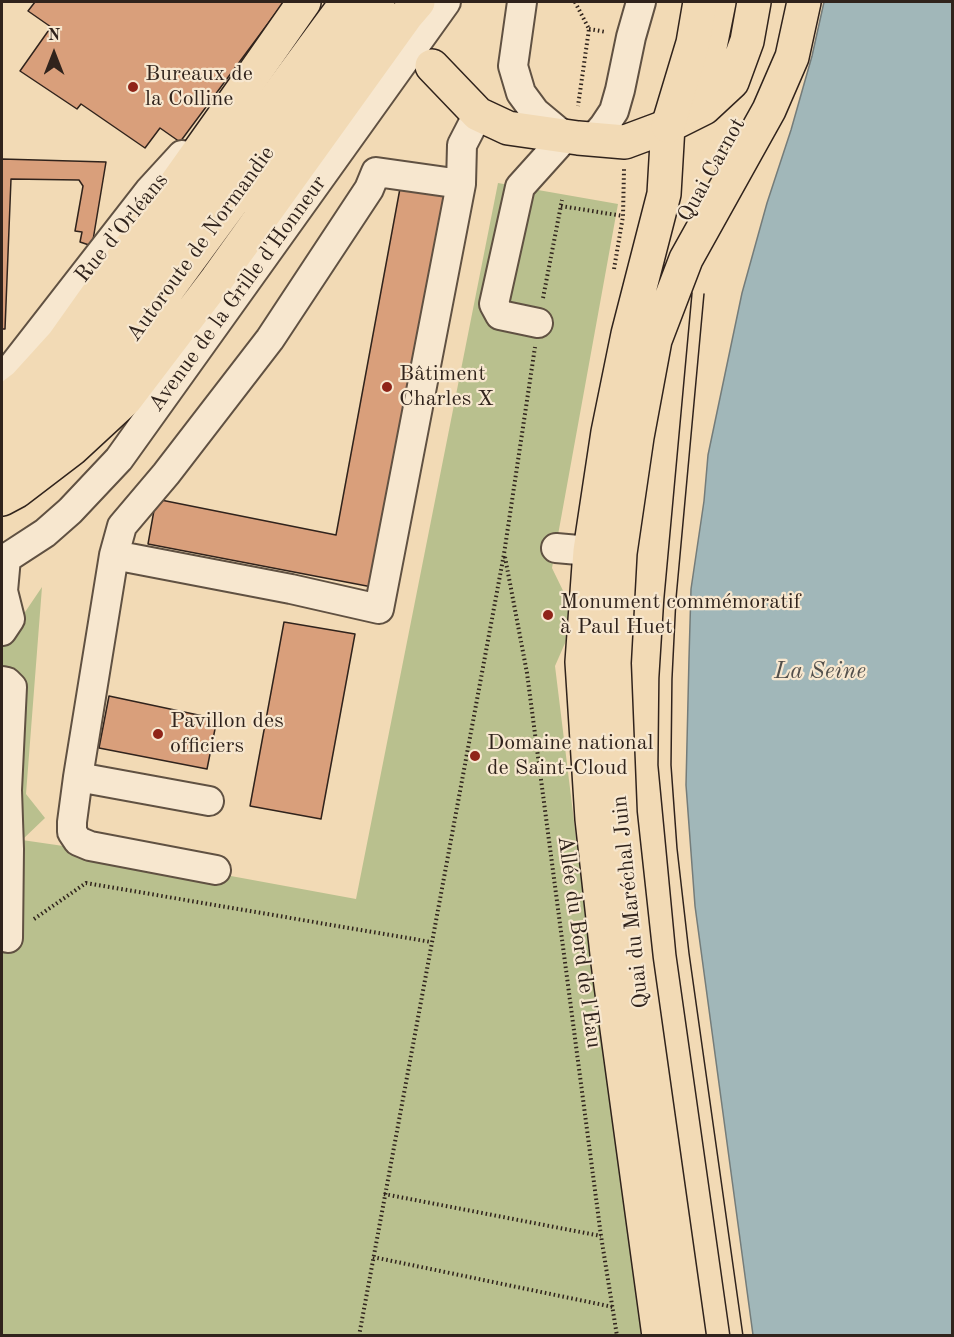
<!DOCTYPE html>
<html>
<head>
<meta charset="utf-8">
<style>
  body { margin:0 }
  #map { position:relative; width:954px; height:1337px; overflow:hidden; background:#f2dab5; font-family:"Old Standard TT",serif }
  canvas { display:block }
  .frame { position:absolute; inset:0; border:3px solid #30231c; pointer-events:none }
  .north { position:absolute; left:24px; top:24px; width:60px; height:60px; -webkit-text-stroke:4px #f7e7cf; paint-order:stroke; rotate:0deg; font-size:16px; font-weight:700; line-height:24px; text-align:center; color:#30231c }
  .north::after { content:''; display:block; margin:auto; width:21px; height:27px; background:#30231c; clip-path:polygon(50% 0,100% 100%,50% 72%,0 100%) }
</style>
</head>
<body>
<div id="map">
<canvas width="954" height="1337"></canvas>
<div class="frame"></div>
<div class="north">N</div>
</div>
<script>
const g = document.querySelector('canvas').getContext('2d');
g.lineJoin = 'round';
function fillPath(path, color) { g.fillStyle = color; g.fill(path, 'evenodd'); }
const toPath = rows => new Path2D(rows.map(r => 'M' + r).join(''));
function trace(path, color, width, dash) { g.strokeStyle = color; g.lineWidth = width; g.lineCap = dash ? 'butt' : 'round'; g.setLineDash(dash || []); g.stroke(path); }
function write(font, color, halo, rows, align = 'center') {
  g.font = font + ' "Old Standard TT",serif'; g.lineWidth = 4.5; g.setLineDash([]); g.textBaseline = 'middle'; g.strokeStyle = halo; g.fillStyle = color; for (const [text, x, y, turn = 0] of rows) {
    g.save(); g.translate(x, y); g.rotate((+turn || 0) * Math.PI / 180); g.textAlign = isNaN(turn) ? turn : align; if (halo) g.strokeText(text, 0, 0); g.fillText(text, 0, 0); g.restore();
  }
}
fillPath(toPath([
  [498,183,618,204,552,568,570,605,569,634,555,666,581,878,649,1335,2,1336,2,646,42,587,26,794,45,818,22,840,84,849,356,899]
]), '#b9c08e');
const water = toPath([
  [824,2,952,2,952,1335,753,1335,695,906,686,785,689,658,691,589,704,501,708,455,742,293,767,203,791,130,812,56,824,2]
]);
fillPath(water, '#a1b7b9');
trace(water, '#747c7a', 1.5);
const building = toPath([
  [35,2,284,2,180,142,160,128,145,148,81,104,77,109,20,71,51,27,28,11,35,2],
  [2,159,106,162,92,246,80,242,82,232,75,231,83,186,79,180,11,179,5,329,2,329,2,159],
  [401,183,450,192,372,587,148,544,156,499,336,535,401,183],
  [284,622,355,634,321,819,250,806,284,622],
  [109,696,217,719,207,769,99,748,109,696]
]);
fillPath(building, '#d99f7b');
trace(building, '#30231c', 1.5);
const minor = toPath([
  [522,2,513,66,521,93,535,112,565,137,520,187,494,304,500,315,538,323],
  [592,140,604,126,614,111,620,90,631,37,641,2],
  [2,372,9,371,149,191,182,155],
  [556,548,590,551],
  [114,555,291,589,379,609,461,184,462,145,478,114],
  [2,561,45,533,70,511,119,459,446,2],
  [2,631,10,619,3,591,6,558],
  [2,681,7,682,12,687,7,790,9,849,8,938],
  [78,777,209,801],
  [216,870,90,846,78,841,72,832,72,822,78,777,114,555,122,526,166,474,270,339,369,189,376,172,461,184]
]);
const major = toPath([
  [432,66,478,114,508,128,578,138,625,142,668,126,704,108,732,82,747,41,754,2],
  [246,85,304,2],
  [659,1336,608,963,592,819,582,662,590,551,608,432,628,334,664,194,668,126,697,87,710,47,719,2],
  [689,1336,636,960,620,813,614,663,620,553,637,437,655,340,686,259,769,110,792,57,804,2]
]);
const highway = toPath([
  [668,126,693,43,700,2],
  [8,398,24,386,63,343,246,85],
  [2,431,37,403,82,361,347,2],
  [2,465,54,425,102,379,378,2],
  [2,499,17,491,72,449,125,400,217,279,406,16,418,2]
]);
trace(minor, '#605142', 32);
trace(major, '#30231c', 36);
trace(highway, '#30231c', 36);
trace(toPath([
  [575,2,589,29,578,106],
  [589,29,606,32],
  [561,206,623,216],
  [614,269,623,216,624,169],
  [543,298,562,200],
  [505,557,527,673,601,1236,617,1336],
  [34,919,86,883,431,942],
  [384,1194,601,1236],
  [373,1257,613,1307],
  [359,1336,504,554,535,347]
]), '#30231c', 4, [1.5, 3]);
trace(minor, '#f7e7cf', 28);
trace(major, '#f2dab5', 33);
trace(highway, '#f2dab5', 33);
trace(toPath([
  [692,293,664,599,659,678,658,765,676,954,730,1336],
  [704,294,676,599,672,679,671,765,677,848,689,953,743,1336]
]), '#30231c', 1.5);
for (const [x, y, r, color] of [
  [133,87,6,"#8f2418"],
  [387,387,6,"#8f2418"],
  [548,615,6,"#8f2418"],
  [158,734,6,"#8f2418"],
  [475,756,6,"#8f2418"]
]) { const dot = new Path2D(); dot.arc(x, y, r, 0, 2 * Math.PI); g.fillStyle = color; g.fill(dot); trace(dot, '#f7e7cf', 2); }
write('22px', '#30231c', '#f7e7cf', [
  ["Bureaux de",145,74],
  ["la Colline",145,99],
  ["Bâtiment",399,374],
  ["Charles X",399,399],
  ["Monument commémoratif",560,602],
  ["à Paul Huet",560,627],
  ["Pavillon des",170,721],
  ["officiers",170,746],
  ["Domaine national",487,743],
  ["de Saint-Cloud",487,768]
], 'left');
write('22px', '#30231c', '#f7e7cf', [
  ["Quai Carnot",712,170,-61],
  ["Rue d'Orléans",122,228,-51],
  ["Autoroute de Normandie",201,244,-54],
  ["Avenue de la Grille d'Honneur",238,294,-54],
  ["Quai du Maréchal Juin",631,902,-96],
  ["Allée du Bord de l'Eau",579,942,82]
]);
write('italic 24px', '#524f4b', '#f7e7cf', [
  ["La Seine",820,672]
]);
</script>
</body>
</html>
